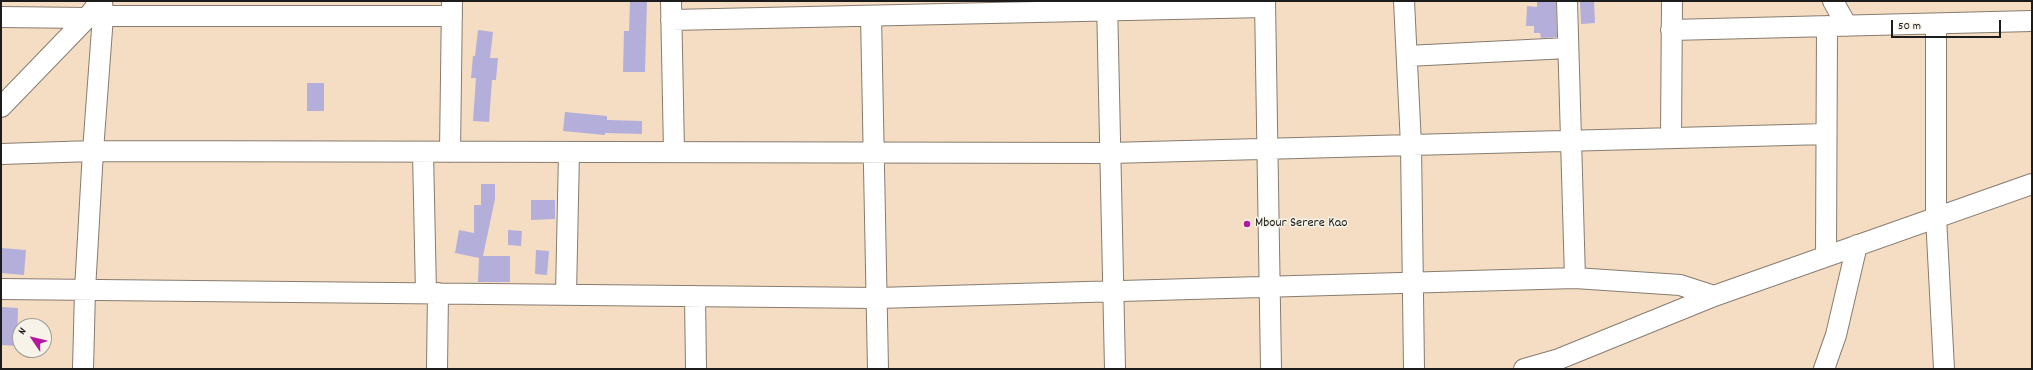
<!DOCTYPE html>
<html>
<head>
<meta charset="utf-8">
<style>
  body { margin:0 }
  #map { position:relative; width:2033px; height:370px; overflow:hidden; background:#f4ddc3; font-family:Dekko,sans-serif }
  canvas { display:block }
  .frame { position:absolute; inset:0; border:2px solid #1c1c1c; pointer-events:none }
  .north { position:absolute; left:12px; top:318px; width:40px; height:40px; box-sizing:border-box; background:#f7f3e8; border:1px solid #9f9d96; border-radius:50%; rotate:305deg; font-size:11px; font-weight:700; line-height:16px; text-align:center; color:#1c1c1c }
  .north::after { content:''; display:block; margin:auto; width:14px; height:18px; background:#b5179e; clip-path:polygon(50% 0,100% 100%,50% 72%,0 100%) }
  .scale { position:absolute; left:1891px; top:20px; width:110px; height:18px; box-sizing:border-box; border:2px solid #1c1c1c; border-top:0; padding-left:5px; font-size:12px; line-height:14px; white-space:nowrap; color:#1c1c1c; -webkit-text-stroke:3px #f7f3e8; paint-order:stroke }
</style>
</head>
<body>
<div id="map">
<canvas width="2033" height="370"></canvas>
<div class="frame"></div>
<div class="north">N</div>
<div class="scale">50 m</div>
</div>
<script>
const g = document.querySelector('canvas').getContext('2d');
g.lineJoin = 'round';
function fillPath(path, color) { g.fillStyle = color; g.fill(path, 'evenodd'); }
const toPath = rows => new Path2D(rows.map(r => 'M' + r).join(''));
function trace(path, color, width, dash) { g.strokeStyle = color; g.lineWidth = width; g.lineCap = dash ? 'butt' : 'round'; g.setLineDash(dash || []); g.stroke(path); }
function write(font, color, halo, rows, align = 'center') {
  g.font = font + ' Dekko,sans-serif'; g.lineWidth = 3; g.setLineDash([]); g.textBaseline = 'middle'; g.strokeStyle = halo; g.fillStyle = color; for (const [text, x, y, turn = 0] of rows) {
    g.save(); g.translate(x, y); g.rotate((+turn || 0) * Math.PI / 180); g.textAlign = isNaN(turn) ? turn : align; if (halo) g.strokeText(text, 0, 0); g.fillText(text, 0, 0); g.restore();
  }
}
fillPath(toPath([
  [630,1,647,1,645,72,623,72,624,31,629,31],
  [1537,1,1556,1,1557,37,1541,38,1540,33,1534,33,1534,26,1526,26,1527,6,1537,7],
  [1580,1,1594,1,1595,23,1581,24],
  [478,30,493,32,490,58,498,58,496,80,492,80,489,122,473,121,476,78,471,78,473,56,475,56],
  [307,83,324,83,324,111,307,111],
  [565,112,607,116,607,120,642,121,642,134,605,133,605,135,563,131],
  [481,184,495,184,495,199,483,256,510,256,510,282,478,282,479,258,455,253,459,230,474,233,474,205,481,205],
  [531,200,555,200,555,219,531,220],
  [508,230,522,231,521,246,508,245],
  [1,248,26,250,24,275,1,273],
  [536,250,549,251,547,275,535,274],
  [1,307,18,308,17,346,1,345]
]), '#b4afda');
const minor = toPath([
  [671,1,674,152],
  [1107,1,1115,369],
  [1265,1,1271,369],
  [1404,1,1411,145,1414,369],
  [1567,1,1575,278],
  [1833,1,1847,26],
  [103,16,452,16],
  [871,16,878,369],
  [1,17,87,18],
  [671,20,1265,7],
  [1936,24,1936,217,1944,369],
  [1671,30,2032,21],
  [1407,56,1568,48],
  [1,107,87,18,100,1],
  [1671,138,1672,1],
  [423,152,426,293],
  [450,152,452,1],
  [1,154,93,151,1110,153,1826,134],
  [1826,255,1827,26],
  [1,289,877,298,1575,278,1680,285,1714,296],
  [566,294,569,152],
  [695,296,696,369],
  [83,369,85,290,93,151,103,16,102,1],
  [437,369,438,293],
  [1524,369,1559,359,1714,296,2032,184],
  [1824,369,1836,335,1857,245]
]);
trace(minor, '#887c70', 22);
trace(minor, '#fff', 20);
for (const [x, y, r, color] of [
  [1247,224,4,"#b5179e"]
]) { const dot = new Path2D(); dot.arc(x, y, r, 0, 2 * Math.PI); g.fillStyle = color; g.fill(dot); trace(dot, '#f7f3e8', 1.5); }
write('14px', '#1c1c1c', '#f7f3e8', [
  ["Mbour Serere Kao",1255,224]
], 'left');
</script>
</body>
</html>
